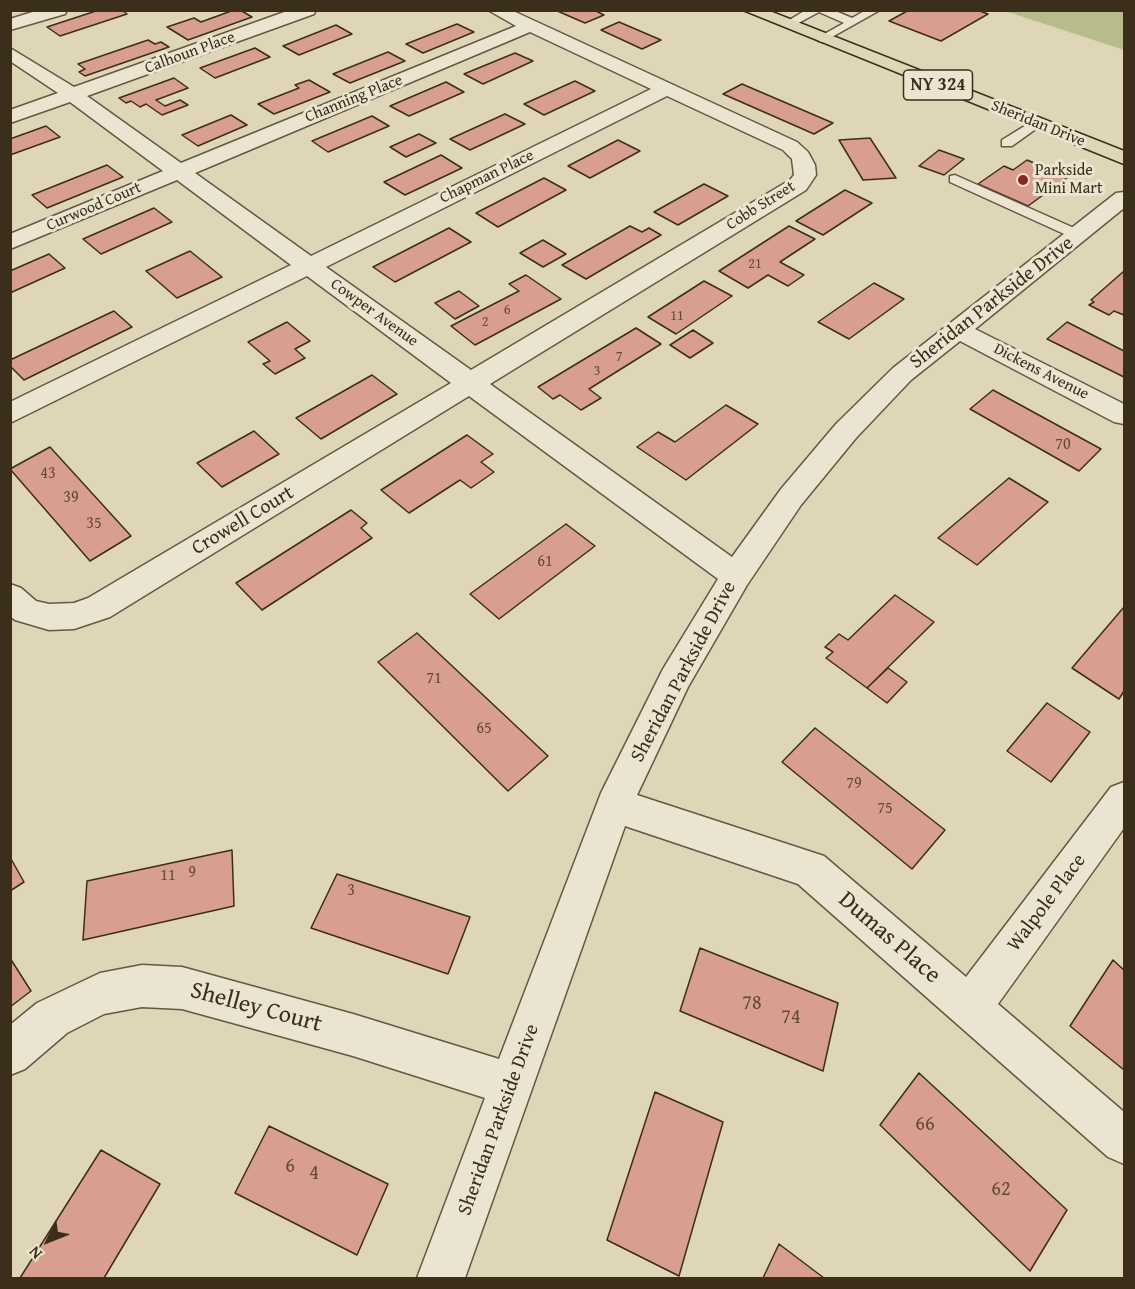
<!DOCTYPE html>
<html>
<head>
<meta charset="utf-8">
<style>
  body { margin:0 }
  #map { position:relative; width:1135px; height:1289px; overflow:hidden; background:#dfd6b7; font-family:"Gentium Book Plus",serif }
  canvas { display:block }
  .frame { position:absolute; inset:0; border:12px solid #3b2e1b; pointer-events:none }
  .north { position:absolute; left:18px; top:1211px; width:60px; height:60px; -webkit-text-stroke:4px #eae4d0; paint-order:stroke; rotate:227deg; font-size:16px; font-weight:700; line-height:24px; text-align:center; color:#3b2e1b }
  .north::after { content:''; display:block; margin:auto; width:21px; height:27px; background:#3b2e1b; clip-path:polygon(50% 0,100% 100%,50% 72%,0 100%) }
</style>
</head>
<body>
<div id="map">
<canvas width="1135" height="1289"></canvas>
<div class="frame"></div>
<div class="north">N</div>
</div>
<script>
const g = document.querySelector('canvas').getContext('2d');
g.lineJoin = 'round';
function fillPath(path, color) { g.fillStyle = color; g.fill(path, 'evenodd'); }
const toPath = rows => new Path2D(rows.map(r => 'M' + r).join(''));
function trace(path, color, width, dash) { g.strokeStyle = color; g.lineWidth = width; g.lineCap = dash ? 'butt' : 'round'; g.setLineDash(dash || []); g.stroke(path); }
function write(font, color, halo, rows, align = 'center') {
  g.font = font + ' "Gentium Book Plus",serif'; g.lineWidth = 6; g.setLineDash([]); g.textBaseline = 'middle'; g.strokeStyle = halo; g.fillStyle = color; for (const [text, x, y, turn = 0] of rows) {
    g.save(); g.translate(x, y); g.rotate((+turn || 0) * Math.PI / 180); g.textAlign = isNaN(turn) ? turn : align; if (halo) g.strokeText(text, 0, 0); g.fillText(text, 0, 0); g.restore();
  }
}
fillPath(toPath([
  [1005,11,1124,11,1124,50]
]), '#b7bc8a');
const building = toPath([
  [99,10,122,10,127,14,60,36,47,27,99,10],
  [234,10,240,10,252,17,188,40,167,27,194,18,201,22,234,10],
  [555,10,594,10,604,15,585,23,555,10],
  [909,10,977,10,988,14,941,41,889,21,909,10],
  [619,22,661,40,642,49,601,30,619,22],
  [457,24,474,32,423,53,406,44,457,24],
  [336,25,352,34,299,55,283,46,336,25],
  [148,40,155,44,161,42,169,47,85,76,79,72,85,69,78,64,148,40],
  [255,48,270,57,215,78,200,68,255,48],
  [388,52,405,61,350,83,333,74,388,52],
  [515,53,533,61,483,84,464,74,515,53],
  [174,78,188,88,156,100,165,106,180,100,188,105,162,115,146,104,140,107,131,101,126,103,119,98,174,78],
  [309,80,330,92,274,114,258,104,299,88,295,85,309,80],
  [575,81,595,91,544,115,524,104,575,81],
  [446,82,464,92,409,116,390,106,446,82],
  [742,84,833,123,814,134,723,94,742,84],
  [505,114,525,124,470,150,450,139,505,114],
  [231,115,247,125,198,146,182,135,231,115],
  [372,116,389,126,328,152,312,141,372,116],
  [46,126,60,137,10,155,10,139,46,126],
  [419,134,436,143,406,157,390,147,419,134],
  [870,138,896,178,863,180,839,140,870,138],
  [618,140,640,151,590,178,568,166,618,140],
  [939,150,964,159,944,175,919,166,939,150],
  [441,155,462,168,405,195,384,182,441,155],
  [1027,160,1068,177,1028,206,978,184,1004,166,1013,170,1027,160],
  [107,165,123,177,47,208,32,195,107,165],
  [544,178,566,190,498,227,476,213,544,178],
  [704,184,728,196,678,225,654,212,704,184],
  [845,190,872,203,823,235,796,221,845,190],
  [154,208,172,222,101,254,83,239,154,208],
  [630,226,642,232,649,228,661,235,586,279,562,265,630,226],
  [789,226,815,239,780,262,804,275,788,286,768,275,748,288,719,271,789,226],
  [449,228,471,242,395,282,373,267,449,228],
  [543,240,566,254,543,267,520,253,543,240],
  [190,251,222,277,177,298,146,271,190,251],
  [49,254,65,268,10,293,10,271,49,254],
  [1124,271,1124,315,1114,311,1109,315,1089,305,1094,302,1091,300,1124,271],
  [526,275,561,299,475,345,451,326,519,291,509,284,526,275],
  [704,281,732,296,676,334,648,317,704,281],
  [874,283,904,299,849,339,818,322,874,283],
  [459,291,479,306,455,319,435,303,459,291],
  [114,311,132,327,24,380,10,366,10,360,114,311],
  [287,322,310,341,295,349,305,358,275,374,263,364,270,361,248,342,287,322],
  [1067,322,1124,351,1124,377,1047,339,1067,322],
  [636,328,661,344,589,389,601,398,581,410,560,395,553,399,538,387,636,328],
  [693,330,713,343,690,358,670,345,693,330],
  [372,375,397,394,321,439,296,418,372,375],
  [993,390,1101,449,1079,471,970,409,993,390],
  [726,405,758,424,686,480,637,447,658,432,675,442,726,405],
  [254,431,279,454,222,487,197,463,254,431],
  [467,435,493,454,481,462,494,472,471,488,460,480,409,513,381,490,467,435],
  [50,447,131,536,90,561,10,469,50,447],
  [1009,478,1048,502,977,565,938,538,1009,478],
  [351,510,367,523,361,528,372,538,262,610,236,583,351,510],
  [566,524,595,546,499,619,470,594,566,524],
  [895,595,934,622,867,688,826,658,833,652,825,647,839,634,848,640,895,595],
  [1124,607,1124,691,1119,699,1072,668,1124,607],
  [417,633,548,756,508,791,378,662,417,633],
  [888,668,907,682,887,703,867,688,888,668],
  [1047,703,1090,732,1051,782,1007,751,1047,703],
  [815,728,945,830,912,869,782,762,815,728],
  [232,850,234,906,83,940,87,881,232,850],
  [10,857,24,882,10,891,10,857],
  [337,874,470,917,448,974,311,928,337,874],
  [700,948,838,1003,823,1071,680,1011,700,948],
  [10,958,31,991,10,1007,10,958],
  [1113,960,1124,970,1124,1070,1070,1026,1113,960],
  [919,1073,1067,1210,1030,1271,880,1125,919,1073],
  [655,1092,723,1122,679,1276,607,1240,655,1092],
  [269,1126,388,1184,357,1255,235,1193,269,1126],
  [101,1150,160,1184,104,1278,20,1278,101,1150],
  [779,1244,824,1278,763,1278,779,1244]
]);
fillPath(building, '#d89e8f');
trace(building, '#3b2e1b', 1.5);
const lane = toPath([
  [806,10,833,10,852,18,866,10,880,10,823,42,819,41,819,37,844,23,819,12,791,27,781,25,806,10],
  [1036,119,1042,123,1040,126,1012,146,1002,146,1002,140,1036,119],
  [955,175,1083,232,1085,235,1083,238,1073,238,950,182,950,176,955,175]
]);
const street = toPath([
  [39,10,67,10,65,14,10,30,10,19,39,10],
  [290,10,316,10,314,14,87,96,181,163,516,26,488,10,511,10,797,142,808,152,815,165,816,175,806,190,490,384,732,557,781,489,836,424,893,368,1116,193,1124,192,1124,208,975,329,1124,404,1124,424,1114,422,960,341,911,380,856,438,801,505,747,585,688,687,637,795,824,856,966,977,1111,787,1124,782,1124,828,998,1004,1124,1112,1124,1164,1108,1157,798,884,625,826,465,1278,417,1278,485,1098,353,1056,182,1009,142,1007,104,1014,67,1033,25,1069,10,1075,10,1025,37,1003,100,973,142,965,182,967,353,1014,499,1059,601,793,663,669,718,579,469,396,110,617,74,629,49,630,15,620,10,616,10,584,21,588,36,601,49,604,74,603,88,598,451,383,307,276,10,423,10,402,291,265,177,180,10,249,10,234,163,171,70,102,10,123,10,110,58,93,10,61,10,48,74,87,290,10],
  [530,32,651,89,311,256,195,173,530,32],
  [667,96,783,150,792,159,794,175,790,180,471,370,326,267,667,96]
]);
const primary = toPath([
  [743,10,767,10,1124,151,1124,164,743,10]
]);
trace(lane, '#645842', 3);
trace(street, '#645842', 3);
trace(primary, '#3b2e1b', 3);
fillPath(lane, '#eae4d0');
fillPath(street, '#eae4d0');
fillPath(primary, '#dfd6b7');
for (const [x, y, r, color] of [
  [1023,180,6,"#8f2418"]
]) { const dot = new Path2D(); dot.arc(x, y, r, 0, 2 * Math.PI); g.fillStyle = color; g.fill(dot); trace(dot, '#eae4d0', 2); }
write('14px', '#624a38', null, [
  ["21",755,264],
  ["6",507,310],
  ["11",677,316],
  ["2",485,322],
  ["7",619,357],
  ["3",597,371]
]);
write('16px', '#3b2e1b', '#eae4d0', [
  ["Calhoun Place",190,53,-20],
  ["Channing Place",354,99,-22],
  ["Sheridan Drive",1038,124,22],
  ["Chapman Place",487,177,-26],
  ["Cobb Street",761,206,-32],
  ["Curwood Court",94,207,-23],
  ["Cowper Avenue",374,313,36],
  ["Dickens Avenue",1041,372,27]
]);
write('16px', '#3b2e1b', '#eae4d0', [
  ["Parkside",1035,171],
  ["Mini Mart",1035,189]
], 'left');
write('16px', '#624a38', null, [
  ["70",1063,445],
  ["43",48,474],
  ["39",71,498],
  ["35",94,524],
  ["61",545,562],
  ["71",434,679],
  ["65",484,729],
  ["79",854,784],
  ["75",885,809],
  ["9",192,873],
  ["11",168,876],
  ["3",351,891]
]);
for (const [x, y, w] of [
  [938,85,69]
]) { const box = new Path2D(); box.roundRect(x - w / 2, y - 15, w, 30, 4.5); g.fillStyle = '#eae4d0'; g.fill(box); trace(box, '#3b2e1b', 1.5); }
write('bold 18px', '#3b2e1b', null, [
  ["NY 324",938,85]
]);
write('20px', '#3b2e1b', '#eae4d0', [
  ["Sheridan Parkside Drive",992,303,-38],
  ["Crowell Court",243,521,-31],
  ["Sheridan Parkside Drive",684,672,-62],
  ["Walpole Place",1047,903,-53],
  ["Sheridan Parkside Drive",499,1120,-70]
]);
write('20px', '#624a38', null, [
  ["78",752,1004],
  ["74",791,1018],
  ["66",925,1125],
  ["6",290,1167],
  ["4",314,1174],
  ["62",1001,1190]
]);
write('24px', '#3b2e1b', '#eae4d0', [
  ["Dumas Place",889,938,41],
  ["Shelley Court",256,1008,15]
]);
</script>
</body>
</html>
